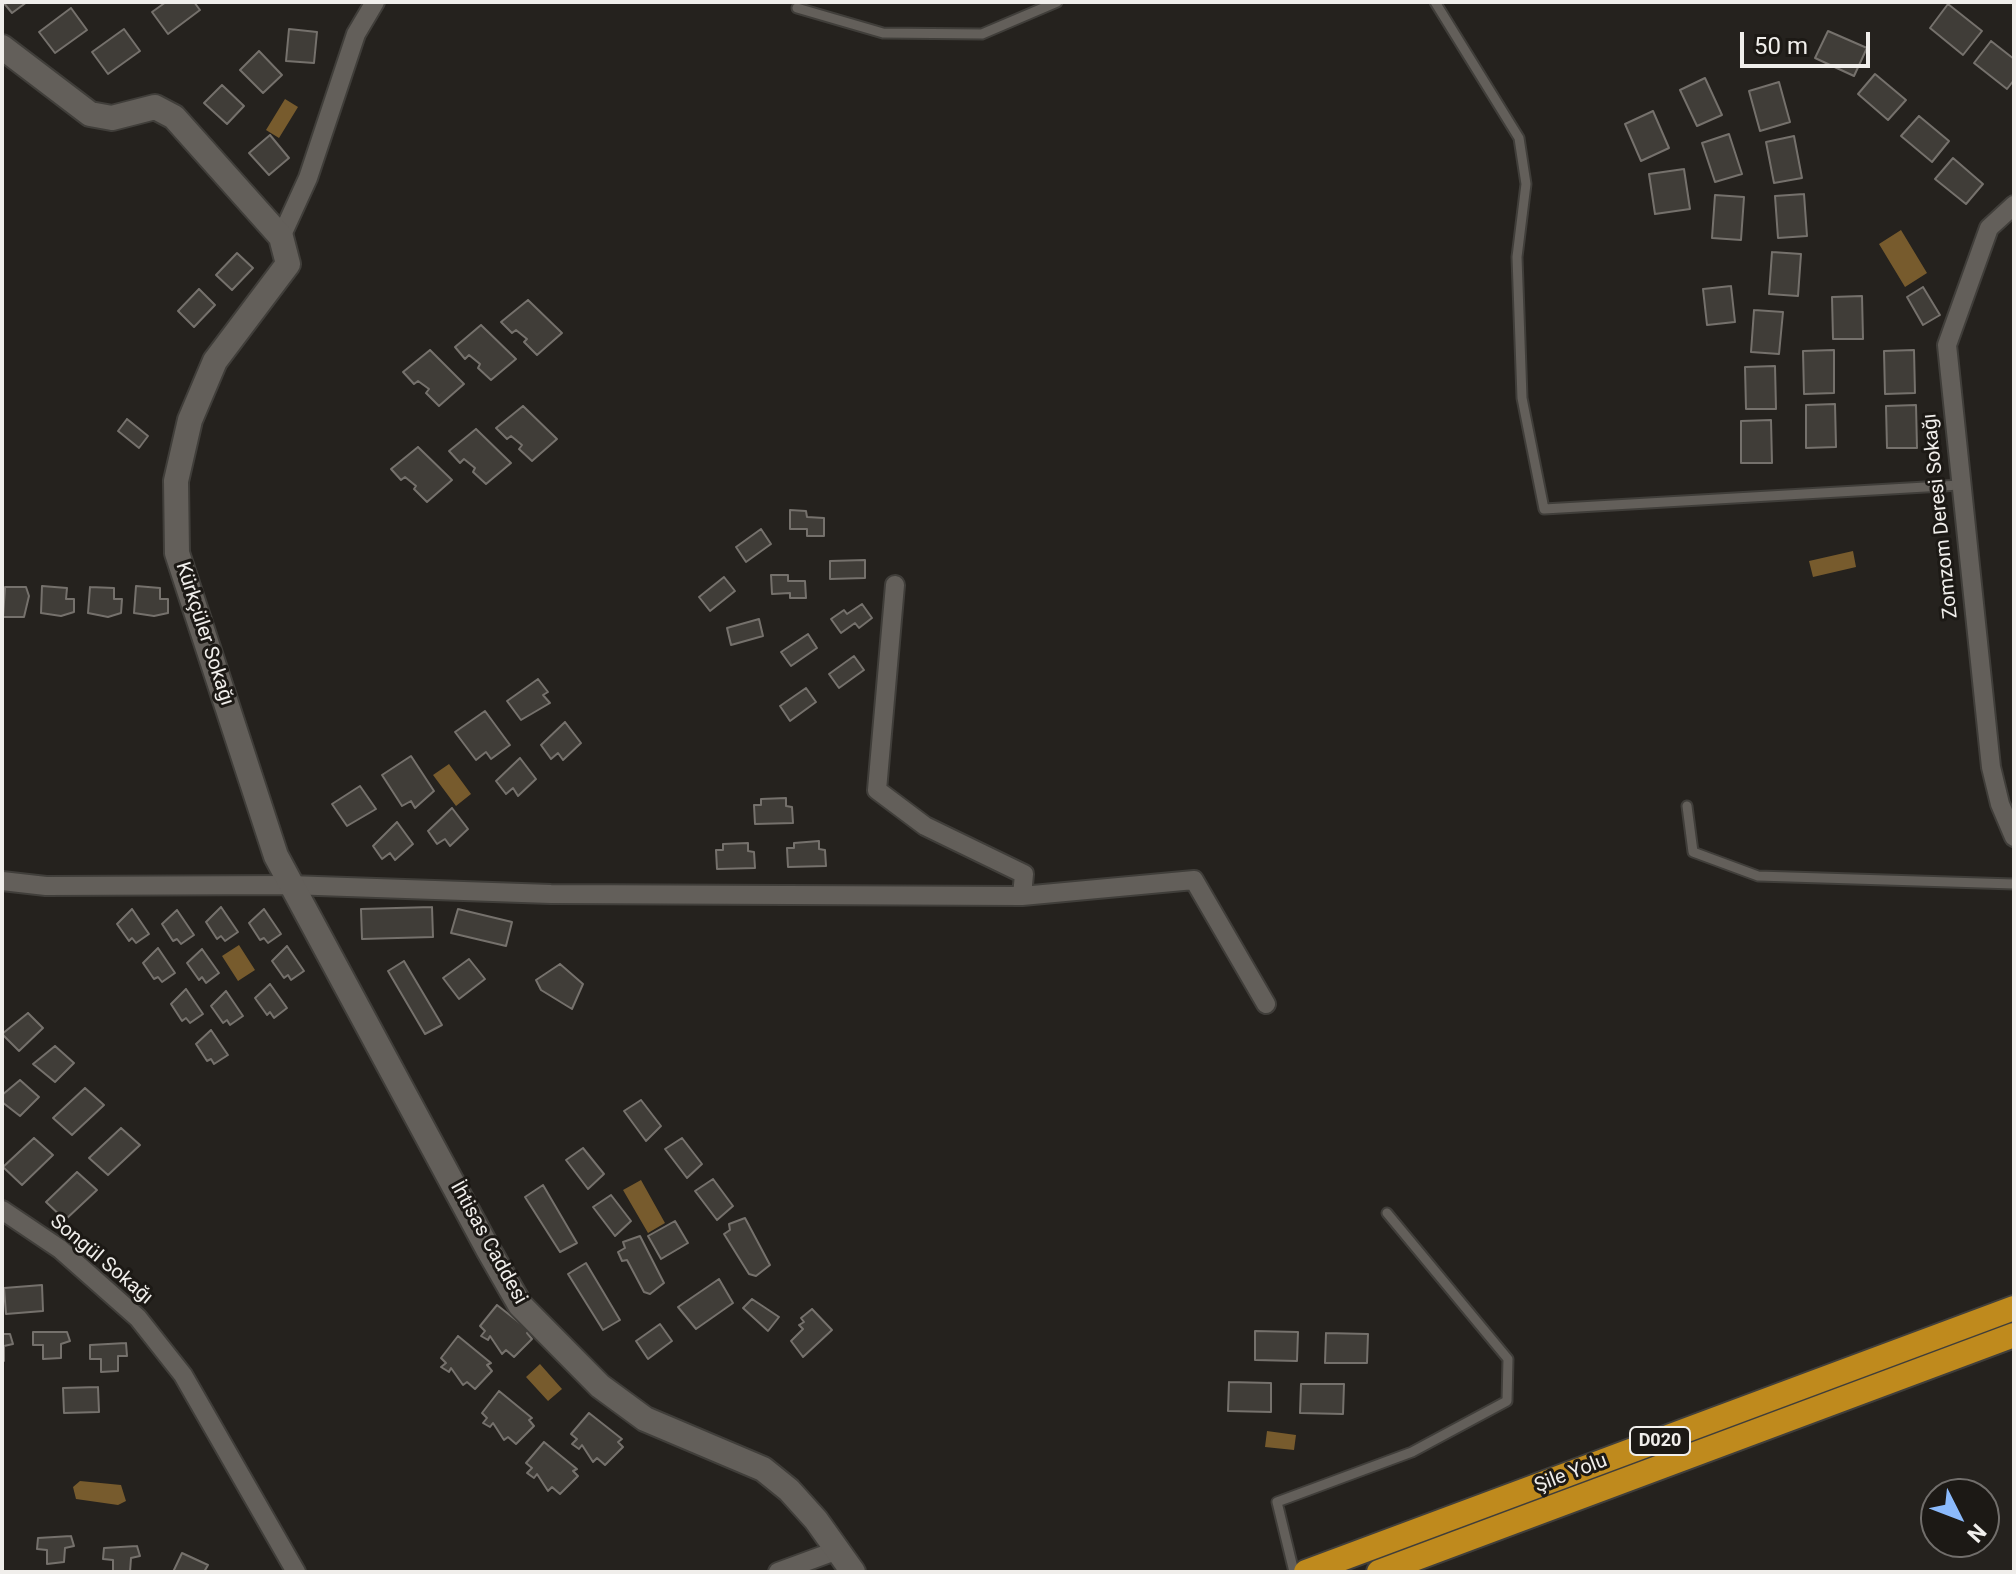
<!DOCTYPE html>
<html>
<head>
<meta charset="utf-8">
<style>
  body { margin:0 }
  #map { position:relative; width:2016px; height:1574px; overflow:hidden; background:#25221e; font-family:Roboto,sans-serif }
  canvas { display:block }
  .frame { position:absolute; inset:0; border:4px solid #f0eeeb; pointer-events:none }
  .north { position:absolute; left:1920px; top:1478px; width:80px; height:80px; box-sizing:border-box; background:#1c1915; border:2px solid #716e6b; border-radius:50%; rotate:132deg; font-size:22px; font-weight:700; line-height:32px; text-align:center; color:#f0eeeb }
  .north::after { content:''; display:block; margin:auto; width:28px; height:36px; background:#8bbafc; clip-path:polygon(50% 0,100% 100%,50% 72%,0 100%) }
  .scale { position:absolute; left:1740px; top:32px; width:130px; height:36px; box-sizing:border-box; border:4px solid #f0eeeb; border-top:0; padding-left:10px; font-size:24px; line-height:28px; white-space:nowrap; color:#f0eeeb; -webkit-text-stroke:6px #1c1915; paint-order:stroke }
</style>
</head>
<body>
<div id="map">
<canvas width="2016" height="1574"></canvas>
<div class="frame"></div>
<div class="north">N</div>
<div class="scale">50 m</div>
</div>
<script>
const g = document.querySelector('canvas').getContext('2d');
g.lineJoin = 'round';
function fillPath(path, color) { g.fillStyle = color; g.fill(path, 'evenodd'); }
const toPath = rows => new Path2D(rows.map(r => 'M' + r).join(''));
function trace(path, color, width, dash) { g.strokeStyle = color; g.lineWidth = width; g.lineCap = dash ? 'butt' : 'round'; g.setLineDash(dash || []); g.stroke(path); }
function write(font, color, halo, rows, align = 'center') {
  g.font = font + ' Roboto,sans-serif'; g.lineWidth = 6; g.setLineDash([]); g.textBaseline = 'middle'; g.strokeStyle = halo; g.fillStyle = color; for (const [text, x, y, turn = 0] of rows) {
    g.save(); g.translate(x, y); g.rotate((+turn || 0) * Math.PI / 180); g.textAlign = isNaN(turn) ? turn : align; if (halo) g.strokeText(text, 0, 0); g.fillText(text, 0, 0); g.restore();
  }
}
fillPath(toPath([
  [285,99,298,107,279,138,266,130],
  [1901,230,1927,273,1905,287,1879,244],
  [1853,551,1856,567,1813,577,1809,561],
  [449,764,471,794,456,806,433,775],
  [239,945,255,970,238,981,222,956],
  [641,1180,665,1223,648,1233,623,1190],
  [540,1364,562,1389,548,1401,526,1377],
  [1267,1431,1296,1435,1294,1450,1265,1447],
  [80,1481,121,1485,126,1501,118,1505,76,1499,73,1487]
]), '#775b2d');
const building = toPath([
  [3,2,27,2,12,13,3,2],
  [166,2,194,2,200,10,168,34,152,12,166,2],
  [1948,4,1982,31,1963,55,1930,28,1948,4],
  [71,8,87,30,55,53,39,32,71,8],
  [124,29,140,51,108,74,92,52,124,29],
  [289,29,317,32,314,63,286,61,289,29],
  [1828,31,1867,48,1854,76,1815,58,1828,31],
  [1991,41,2014,59,2014,80,2007,89,1974,63,1991,41],
  [259,51,282,75,263,93,240,70,259,51],
  [1875,74,1906,100,1888,120,1858,94,1875,74],
  [1705,78,1722,115,1697,126,1680,90,1705,78],
  [1779,82,1790,122,1760,131,1749,91,1779,82],
  [222,85,244,106,227,124,204,103,222,85],
  [1653,111,1669,148,1641,161,1625,124,1653,111],
  [1919,116,1949,141,1932,162,1901,136,1919,116],
  [1729,134,1742,174,1715,182,1702,143,1729,134],
  [270,135,289,158,269,175,249,153,270,135],
  [1794,136,1802,178,1774,183,1766,142,1794,136],
  [1953,158,1983,184,1966,204,1935,179,1953,158],
  [1684,169,1690,209,1655,214,1649,174,1684,169],
  [1804,194,1807,236,1778,238,1775,196,1804,194],
  [1715,195,1744,197,1741,240,1712,238,1715,195],
  [1772,252,1801,254,1798,296,1769,294,1772,252],
  [237,253,253,268,232,290,216,275,237,253],
  [1731,286,1735,322,1707,325,1703,289,1731,286],
  [1923,287,1940,315,1923,325,1907,297,1923,287],
  [199,289,215,305,194,327,178,311,199,289],
  [1862,296,1863,339,1833,339,1832,297,1862,296],
  [528,300,562,333,537,355,524,342,527,339,516,330,512,333,501,322,528,300],
  [1754,310,1783,312,1779,354,1751,352,1754,310],
  [481,325,516,359,491,380,478,368,480,364,469,355,465,359,455,347,481,325],
  [430,350,464,384,439,406,426,393,429,389,418,381,414,384,403,372,430,350],
  [1834,350,1834,393,1804,394,1803,351,1834,350],
  [1914,350,1915,393,1885,394,1884,351,1914,350],
  [1775,366,1776,409,1746,409,1745,367,1775,366],
  [1835,404,1836,447,1806,448,1806,405,1835,404],
  [1916,405,1917,448,1887,448,1886,406,1916,405],
  [523,406,557,439,532,461,519,449,522,445,511,436,507,439,496,428,523,406],
  [127,419,148,436,139,448,118,431,127,419],
  [1771,420,1772,463,1741,463,1741,421,1771,420],
  [476,429,511,463,486,484,473,472,475,468,464,459,460,463,449,451,476,429],
  [418,447,452,480,427,502,414,489,416,486,405,477,401,480,391,469,418,447],
  [790,510,806,511,807,517,824,518,824,536,807,536,807,529,790,529,790,510],
  [761,529,771,544,746,562,736,547,761,529],
  [865,560,865,578,830,579,830,561,865,560],
  [771,575,788,575,788,581,805,581,806,598,790,598,790,593,772,594,771,575],
  [724,577,735,591,710,611,699,597,724,577],
  [42,586,67,588,66,599,74,599,74,612,61,616,41,613,42,586],
  [136,586,160,588,160,599,168,599,168,613,154,616,134,613,136,586],
  [5,587,26,587,29,596,24,617,3,617,5,587],
  [90,587,114,588,114,599,122,599,121,613,108,617,88,613,90,587],
  [862,604,872,618,859,628,855,623,841,633,831,619,844,610,847,614,862,604],
  [759,619,763,636,731,645,727,628,759,619],
  [808,634,817,648,791,666,781,652,808,634],
  [854,656,864,670,839,688,829,674,854,656],
  [538,679,548,692,543,695,550,703,521,720,507,701,538,679],
  [806,688,816,702,790,721,780,706,806,688],
  [485,711,510,745,491,759,486,752,476,760,455,732,485,711],
  [565,722,581,743,563,760,558,753,551,759,541,745,565,722],
  [411,756,434,791,415,808,411,801,402,806,382,775,411,756],
  [520,758,536,779,518,796,513,788,506,794,496,781,520,758],
  [360,786,376,809,347,826,332,804,360,786],
  [786,798,786,806,792,807,793,823,755,824,754,805,761,805,761,799,786,798],
  [452,808,468,829,450,846,445,839,437,844,428,831,452,808],
  [397,822,413,844,395,860,390,853,382,859,373,846,397,822],
  [819,841,819,849,825,850,826,866,788,867,787,848,794,848,794,843,819,841],
  [748,843,748,851,754,852,755,868,717,869,716,850,723,850,723,844,748,843],
  [221,907,238,932,225,941,221,936,217,939,206,922,221,907],
  [432,907,433,937,362,939,361,909,432,907],
  [132,909,149,934,136,943,132,938,129,941,117,924,132,909],
  [264,909,281,934,268,943,264,938,260,940,249,923,264,909],
  [458,909,512,922,506,946,451,933,458,909],
  [177,910,194,935,181,944,177,939,173,941,162,924,177,910],
  [287,946,304,971,291,980,288,975,284,978,272,961,287,946],
  [158,948,175,973,162,982,158,977,154,979,143,963,158,948],
  [202,949,219,973,206,983,202,977,199,980,187,963,202,949],
  [469,959,485,979,459,999,443,978,469,959],
  [404,961,442,1025,425,1034,388,971,404,961],
  [560,964,583,984,572,1009,541,990,536,980,560,964],
  [270,984,287,1008,274,1018,270,1012,267,1015,255,998,270,984],
  [186,989,203,1014,190,1023,186,1018,182,1021,171,1004,186,989],
  [226,991,243,1016,230,1025,227,1020,223,1023,211,1006,226,991],
  [28,1013,43,1028,19,1051,2,1034,28,1013],
  [211,1030,228,1055,214,1064,211,1059,207,1061,196,1044,211,1030],
  [55,1046,74,1063,55,1082,33,1064,55,1046],
  [20,1080,39,1097,20,1116,2,1102,2,1095,20,1080],
  [85,1088,104,1105,72,1135,53,1118,85,1088],
  [641,1100,661,1126,646,1141,624,1111,641,1100],
  [121,1128,140,1145,108,1175,89,1158,121,1128],
  [34,1138,53,1155,22,1185,3,1167,34,1138],
  [682,1138,702,1164,687,1178,665,1149,682,1138],
  [583,1148,604,1174,588,1189,566,1160,583,1148],
  [77,1172,97,1190,65,1220,46,1202,77,1172],
  [713,1179,733,1206,717,1220,695,1191,713,1179],
  [543,1185,577,1243,560,1252,525,1197,543,1185],
  [611,1195,631,1221,615,1236,593,1207,611,1195],
  [745,1218,770,1265,756,1276,749,1274,724,1234,730,1230,729,1224,745,1218],
  [675,1221,688,1243,661,1259,648,1236,675,1221],
  [640,1236,664,1283,650,1294,644,1292,627,1260,622,1261,618,1252,625,1248,623,1242,640,1236],
  [586,1263,620,1320,603,1330,568,1274,586,1263],
  [719,1279,733,1303,696,1329,678,1307,719,1279],
  [42,1285,43,1311,6,1314,4,1288,42,1285],
  [752,1299,779,1317,768,1331,743,1308,752,1299],
  [497,1305,530,1331,527,1333,532,1339,514,1357,506,1350,502,1354,490,1336,488,1340,481,1336,485,1331,480,1326,497,1305],
  [812,1309,832,1330,803,1357,791,1341,803,1329,799,1325,804,1322,801,1318,812,1309],
  [660,1324,672,1341,648,1359,636,1341,660,1324],
  [1255,1331,1298,1332,1297,1361,1255,1360,1255,1331],
  [33,1332,67,1332,70,1341,61,1344,61,1358,43,1359,43,1345,33,1345,33,1332],
  [1326,1333,1368,1334,1367,1363,1325,1363,1326,1333],
  [2,1334,10,1334,13,1344,4,1346,4,1361,2,1334],
  [458,1336,491,1363,487,1365,492,1371,475,1389,467,1382,463,1385,451,1368,449,1372,441,1367,446,1363,441,1358,458,1336],
  [126,1343,127,1356,118,1356,118,1371,101,1372,101,1359,90,1359,90,1345,126,1343],
  [1229,1382,1271,1383,1271,1412,1228,1411,1229,1382],
  [1301,1384,1344,1384,1343,1414,1300,1413,1301,1384],
  [98,1387,99,1412,64,1413,63,1388,98,1387],
  [499,1391,532,1418,529,1420,534,1426,516,1444,508,1437,504,1440,493,1423,490,1427,483,1423,487,1418,482,1413,499,1391],
  [589,1413,622,1439,618,1442,623,1447,605,1465,597,1458,593,1462,582,1445,579,1449,572,1444,577,1439,571,1434,589,1413],
  [544,1442,577,1469,573,1471,578,1476,560,1494,552,1487,548,1491,537,1474,534,1478,527,1473,532,1468,526,1463,544,1442],
  [71,1536,74,1546,65,1548,64,1562,47,1564,47,1550,37,1549,38,1538,71,1536],
  [137,1546,140,1556,131,1558,130,1572,113,1572,113,1560,103,1559,104,1548,137,1546],
  [182,1553,208,1565,204,1572,173,1572,182,1553]
]);
fillPath(building, '#403d38');
trace(building, '#75716c', 2);
const service = toPath([
  [1435,2,1519,138,1526,184,1517,257,1522,398,1544,509,1960,485],
  [797,8,883,33,982,34,1057,2],
  [1687,806,1693,852,1758,876,2014,884],
  [1294,1572,1277,1502,1412,1452,1507,1401,1508,1359,1387,1213]
]);
const minor = toPath([
  [2014,205,1989,228,1947,345,1991,767,2000,804,2014,837],
  [281,237,308,178,356,34,375,2],
  [895,585,877,790,925,826,1024,874,1022,896],
  [2,881,46,886,289,885,551,894,1022,896,1194,880,1266,1004],
  [2,1210,60,1249,138,1318,183,1375,296,1572],
  [778,1572,835,1551]
]);
const tertiary = toPath([
  [2,47,90,114,112,118,155,107,174,117,281,237,288,264,215,361,190,420,176,481,177,553,276,856,489,1251,520,1305,600,1386,645,1419,763,1469,789,1490,816,1520,853,1572]
]);
const trunk = toPath([
  [1306,1572,2014,1308],
  [1379,1572,2014,1335]
]);
trace(service, '#403e3a', 13);
trace(minor, '#403e3a', 22);
trace(tertiary, '#403e3a', 28);
trace(trunk, '#403e3a', 28);
trace(service, '#635f5a', 9);
trace(minor, '#635f5a', 18);
trace(tertiary, '#635f5a', 24);
trace(trunk, '#bf8a1d', 24);
for (const [x, y, w] of [
  [1660,1441,60]
]) { const box = new Path2D(); box.roundRect(x - w / 2, y - 14, w, 28, 6); g.fillStyle = '#1c1915'; g.fill(box); trace(box, '#f0eeeb', 2); }
write('bold 18px', '#f0eeeb', null, [
  ["D020",1660,1441]
]);
write('20px', '#f0eeeb', '#1c1915', [
  ["Zomzom Deresi Sokağı",1941,516,-96],
  ["Kürkçüler Sokağı",204,634,72],
  ["İhtisas Caddesi",488,1243,61],
  ["Songül Sokağı",101,1260,40],
  ["Şile Yolu",1571,1474,-21]
]);
</script>
</body>
</html>
